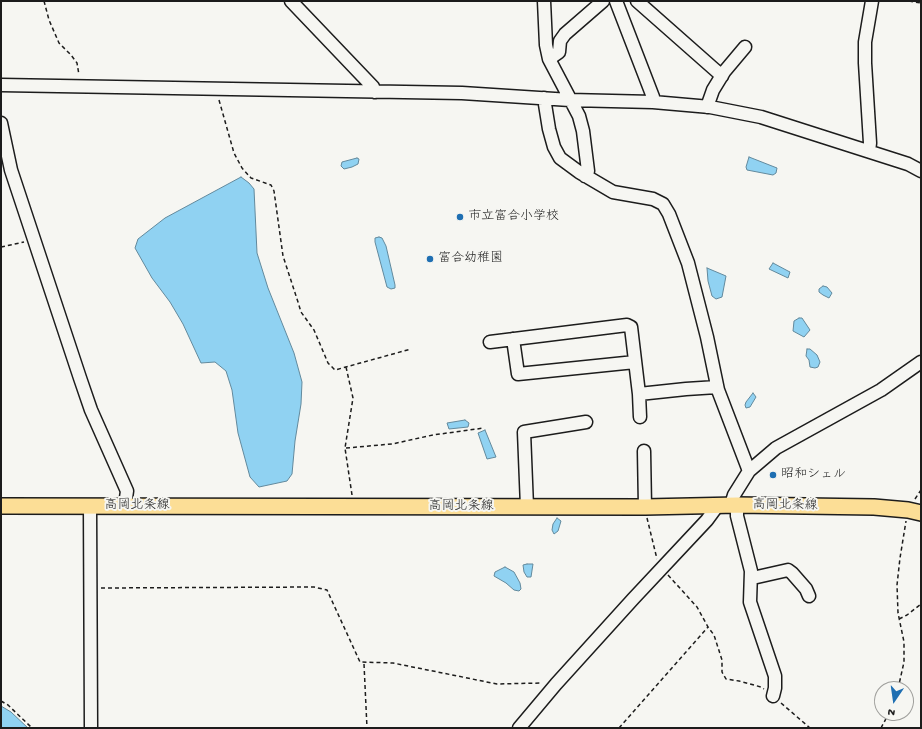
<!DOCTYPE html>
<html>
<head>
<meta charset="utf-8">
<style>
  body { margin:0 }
  #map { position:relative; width:922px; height:729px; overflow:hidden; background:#f6f6f2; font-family:"Gochi Hand",sans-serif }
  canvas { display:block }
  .frame { position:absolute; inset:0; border:2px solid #1c1c1c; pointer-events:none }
  .north { position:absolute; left:874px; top:681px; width:40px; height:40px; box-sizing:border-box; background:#f6f6f2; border:1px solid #9f9f9c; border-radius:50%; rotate:193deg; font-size:11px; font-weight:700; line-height:16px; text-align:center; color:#1c1c1c }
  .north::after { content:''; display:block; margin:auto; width:14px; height:18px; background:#1f6fb2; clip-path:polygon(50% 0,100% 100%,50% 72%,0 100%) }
</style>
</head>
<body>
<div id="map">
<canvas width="922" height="729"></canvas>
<div class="frame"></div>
<div class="north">N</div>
</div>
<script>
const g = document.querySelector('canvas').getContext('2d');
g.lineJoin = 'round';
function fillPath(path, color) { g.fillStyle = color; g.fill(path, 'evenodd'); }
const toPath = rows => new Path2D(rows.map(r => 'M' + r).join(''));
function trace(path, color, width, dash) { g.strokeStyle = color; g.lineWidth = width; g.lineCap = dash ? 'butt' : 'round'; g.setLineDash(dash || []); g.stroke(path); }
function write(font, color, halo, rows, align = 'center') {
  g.font = font + ' "Gochi Hand","Klee One",sans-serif'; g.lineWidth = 4; g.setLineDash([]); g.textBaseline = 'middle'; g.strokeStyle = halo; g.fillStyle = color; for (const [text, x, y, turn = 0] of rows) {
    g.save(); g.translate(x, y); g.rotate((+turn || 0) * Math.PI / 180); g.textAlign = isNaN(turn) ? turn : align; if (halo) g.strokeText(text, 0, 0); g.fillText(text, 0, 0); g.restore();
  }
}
const water = toPath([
  [749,157,777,168,776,173,773,175,747,170,746,167,749,157],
  [357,158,359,159,358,164,352,167,344,169,341,166,342,162,357,158],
  [241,177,249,183,254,189,257,253,268,288,294,353,302,382,301,404,295,441,292,474,287,481,259,487,250,477,238,433,232,390,226,371,215,362,201,363,183,324,170,302,152,278,135,248,138,239,165,218,241,177],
  [379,237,382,238,386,246,395,285,395,288,391,289,387,287,375,242,375,238,379,237],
  [773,263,788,271,790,272,788,278,769,269,773,263],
  [707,268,726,276,722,297,716,299,712,296,708,281,707,268],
  [823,286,827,287,832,293,829,298,823,295,819,292,819,289,823,286],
  [799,318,802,318,810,330,804,337,793,331,794,321,799,318],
  [807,349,810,349,817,355,820,362,818,367,815,368,810,367,809,360,806,356,807,349],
  [753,393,756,397,750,407,746,408,745,405,746,402,753,393],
  [465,420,469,423,468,427,449,429,447,423,465,420],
  [485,430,496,457,487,459,478,433,485,430],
  [557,518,561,521,558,531,554,534,552,530,553,524,557,518],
  [527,564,533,564,531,577,527,577,524,572,523,565,527,564],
  [505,567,514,572,520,583,521,589,519,591,514,590,506,583,494,576,495,572,505,567],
  [1,706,11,712,28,728,1,728,1,706]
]);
fillPath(water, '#90d2f2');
trace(water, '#62899c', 1);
const minor = toPath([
  [291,1,373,87,375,92],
  [544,1,546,45,549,59,579,116,583,131,588,171,585,176],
  [616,1,653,97,653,102],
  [637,1,722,76],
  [549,59,559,52,560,41,565,34,603,1],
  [1,85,462,93,570,100,653,102,710,107,761,117,908,164,921,171],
  [544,98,549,129,554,147,560,158,579,172,613,192,653,199,663,204,669,214,688,263,707,337,718,390,749,471],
  [707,107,713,90,724,72,745,47],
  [1,123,11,170,80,378,91,410,127,491,125,505],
  [869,151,870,143,865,63,865,42,872,1],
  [513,339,518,374,635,362],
  [490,342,627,325,631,327,639,394,640,417],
  [639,394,686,389,717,387],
  [644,451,645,507],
  [731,505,734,495,749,471,776,448,881,390,921,362],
  [737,505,737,516,751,571,750,602,775,676,775,688,773,696],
  [90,506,91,728],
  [527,507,524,432,586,422],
  [752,577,757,577,788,570,792,573,806,589,809,596],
  [519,728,556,684,633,599,707,520,718,505]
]);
const major = toPath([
  [1,506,645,507,737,505,874,507,908,510,921,513]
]);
trace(minor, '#1c1c1c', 15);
trace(major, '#1c1c1c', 18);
trace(toPath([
  [44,1,49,20,59,43,71,55,77,63,79,75],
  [909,1,921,3],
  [219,100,234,153,242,168,251,178,271,185,274,191,283,256,298,302,301,312,314,330,328,363,335,370,411,349],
  [1,247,24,242],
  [346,367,353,398,345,448,352,495],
  [346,448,392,444,433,435,484,428],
  [915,499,921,490],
  [647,518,657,559],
  [668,575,697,607,708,627,714,635,722,660,722,672,726,679,739,681,761,687,764,689],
  [101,588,314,587,327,590,360,662,393,663,497,684,542,683],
  [899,619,907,615,921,604],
  [364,664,367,728],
  [898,689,904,662,904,642,898,613,897,585,900,558,906,521],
  [1,701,8,705,32,728],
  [781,703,810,728],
  [619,728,708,627],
  [881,728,889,713]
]), '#1c1c1c', 1.5, [4, 3]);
trace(minor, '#f6f6f2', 12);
trace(major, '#fcde96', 15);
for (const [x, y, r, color] of [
  [460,217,4,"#1f6fb2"],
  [430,259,4,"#1f6fb2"],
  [773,475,4,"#1f6fb2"]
]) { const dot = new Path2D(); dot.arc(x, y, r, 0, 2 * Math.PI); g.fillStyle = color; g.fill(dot); trace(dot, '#f6f6f2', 1.5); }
write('13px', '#1c1c1c', '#f6f6f2', [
  ["市立富合小学校",468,217],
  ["富合幼稚園",438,259],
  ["昭和シェル",781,475]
], 'left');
write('13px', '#1c1c1c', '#f6f6f2', [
  ["高岡北条線",137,506],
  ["高岡北条線",785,506,1],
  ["高岡北条線",461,507]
]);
</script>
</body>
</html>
